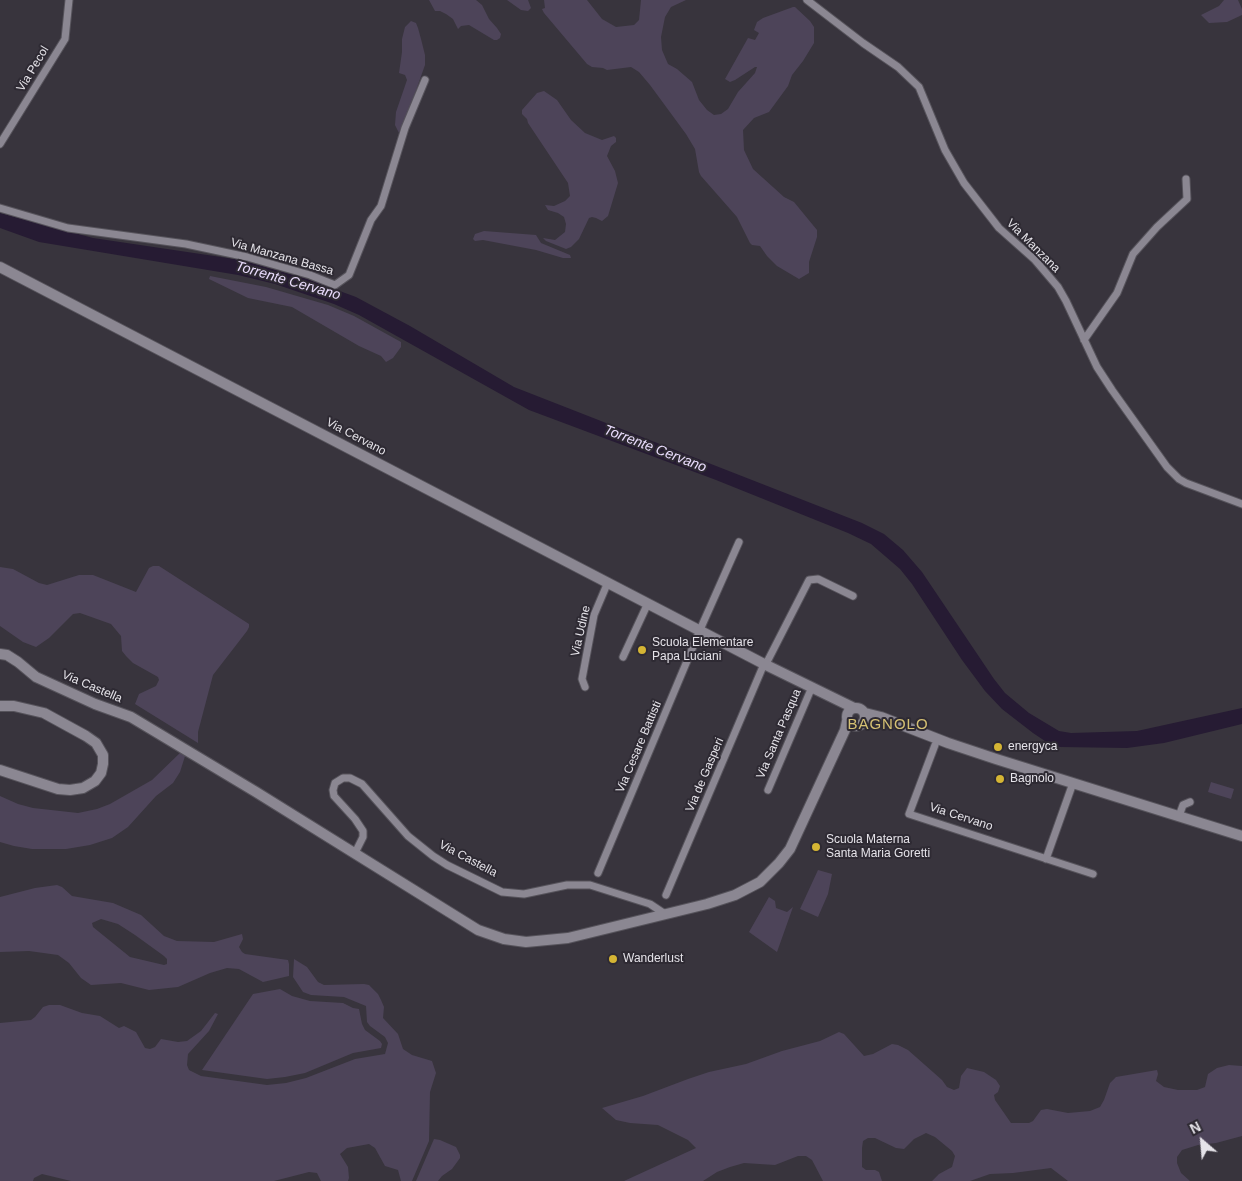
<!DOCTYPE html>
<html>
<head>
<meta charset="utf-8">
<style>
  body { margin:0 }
  #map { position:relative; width:1242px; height:1181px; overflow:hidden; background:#38343d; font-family:Arial,sans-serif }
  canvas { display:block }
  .north { position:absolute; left:1177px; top:1116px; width:50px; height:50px; -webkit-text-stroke:4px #2e2a33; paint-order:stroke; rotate:333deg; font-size:14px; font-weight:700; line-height:20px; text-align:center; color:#e5e3e9 }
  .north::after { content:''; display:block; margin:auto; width:18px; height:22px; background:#e5e3e9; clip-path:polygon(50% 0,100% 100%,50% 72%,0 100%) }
</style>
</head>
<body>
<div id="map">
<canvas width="1242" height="1181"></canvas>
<div class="north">N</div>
</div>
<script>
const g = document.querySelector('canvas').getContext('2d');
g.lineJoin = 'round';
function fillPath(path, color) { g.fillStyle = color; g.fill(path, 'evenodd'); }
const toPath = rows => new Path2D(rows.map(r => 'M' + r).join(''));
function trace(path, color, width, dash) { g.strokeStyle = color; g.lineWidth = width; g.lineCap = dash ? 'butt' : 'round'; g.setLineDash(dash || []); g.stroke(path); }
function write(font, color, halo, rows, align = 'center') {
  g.font = font + ' Arial,sans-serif'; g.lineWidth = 4; g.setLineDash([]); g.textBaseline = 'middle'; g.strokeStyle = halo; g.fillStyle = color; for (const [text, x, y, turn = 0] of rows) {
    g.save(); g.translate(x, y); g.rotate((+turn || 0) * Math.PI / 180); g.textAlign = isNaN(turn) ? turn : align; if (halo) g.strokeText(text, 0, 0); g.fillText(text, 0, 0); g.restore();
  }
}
fillPath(toPath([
  [429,0,476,0,482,5,489,19,497,28,501,34,500,38,497,40,494,40,469,25,461,26,458,29,453,19,446,14,440,11,435,11],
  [507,0,528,0,531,8,528,11,521,10],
  [544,0,587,0,602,19,616,27,634,25,639,20,641,0,686,0,671,7,665,17,661,37,662,50,668,64,677,69,692,82,699,100,707,110,714,115,721,114,728,109,738,92,755,73,757,67,755,67,735,80,730,82,725,79,748,38,755,40,759,33,754,30,757,22,763,18,793,7,795,7,810,21,814,27,814,43,803,61,792,75,788,86,769,112,754,118,743,130,744,150,753,169,784,197,794,202,817,230,817,237,809,262,809,273,799,279,777,266,767,256,760,246,752,245,750,243,737,217,701,176,699,172,695,149,686,134,650,85,639,72,631,67,607,70,603,68,592,67,587,64,544,13,542,9,545,8],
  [1224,0,1238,0,1242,9,1242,15,1227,22,1209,23,1201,15,1219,6],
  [411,21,416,23,418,28,421,39,425,55,425,65,414,96,399,133,395,125,396,112,407,80,405,75,399,73,402,52,402,39,405,27],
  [544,91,557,100,571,120,585,133,602,140,614,136,616,138,616,142,611,146,607,156,615,171,618,183,608,216,602,221,596,218,592,217,589,218,579,239,571,247,566,249,546,241,543,238,555,240,565,232,566,224,564,217,558,213,548,210,545,205,554,206,565,201,570,196,568,183,528,123,527,119,522,114,522,110,537,93],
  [484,231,536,235,541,243,570,255,571,258,563,258,536,250,483,240,475,241,473,239,475,234],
  [210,276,266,287,328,305,354,316,401,342,401,347,393,358,386,362,381,356,359,346,292,307,248,298,209,279],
  [153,566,159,566,249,624,249,627,247,631,213,675,198,732,198,743,135,704,139,694,156,686,159,680,158,677,133,663,126,656,122,651,121,636,111,624,80,613,73,614,49,638,36,647,23,642,0,626,0,567,13,569,39,583,47,585,79,575,93,575,136,592,149,568],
  [182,751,186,753,180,772,173,783,156,796,128,827,112,838,90,845,66,849,32,849,14,846,0,842,0,796,18,804,33,808,78,813,97,809,110,804,152,780],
  [1211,782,1234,789,1231,799,1208,792],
  [818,870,832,874,828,894,818,917,800,909],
  [57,885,62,887,72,896,113,903,141,915,164,936,177,941,214,942,242,934,243,939,239,947,242,952,245,954,288,960,289,964,289,976,263,982,239,969,227,968,210,973,178,987,149,990,121,983,91,985,81,978,69,963,58,955,29,951,0,952,0,897,35,888],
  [101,919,118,924,135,935,164,956,167,959,167,964,164,965,130,957,93,927,92,923],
  [769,897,775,901,776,908,787,912,793,907,777,952,749,932],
  [294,959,307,967,318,982,324,985,364,984,369,985,378,994,381,1000,384,1007,383,1018,398,1034,403,1049,412,1055,432,1061,436,1073,430,1092,429,1141,412,1181,401,1181,398,1170,385,1166,375,1148,369,1144,347,1148,340,1154,348,1167,349,1178,348,1181,321,1181,317,1173,309,1172,274,1181,71,1181,42,1174,34,1178,33,1181,0,1181,0,1023,31,1020,35,1017,43,1007,49,1005,60,1005,82,1013,100,1016,119,1028,124,1026,136,1032,145,1048,150,1049,155,1047,161,1039,178,1042,187,1041,201,1031,215,1013,218,1014,209,1031,188,1054,187,1065,189,1070,201,1076,267,1085,286,1083,306,1078,355,1059,385,1054,388,1043,385,1037,370,1026,367,1022,366,1006,344,997,311,995,303,992,293,977],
  [280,989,292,996,310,1001,343,1003,353,1008,359,1009,362,1024,365,1030,380,1041,382,1044,381,1048,353,1053,305,1073,285,1077,267,1079,202,1070,253,994],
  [839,1032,844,1034,864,1056,873,1054,892,1044,898,1045,908,1050,942,1080,947,1087,954,1090,959,1088,961,1076,967,1068,984,1072,996,1080,1000,1086,998,1092,994,1095,995,1100,1011,1123,1029,1123,1033,1121,1041,1110,1047,1109,1068,1113,1090,1111,1100,1107,1104,1100,1110,1083,1116,1077,1157,1070,1158,1074,1156,1081,1164,1087,1178,1090,1197,1090,1205,1087,1208,1074,1217,1068,1229,1065,1242,1066,1242,1136,1216,1143,1198,1145,1182,1150,1177,1157,1177,1163,1181,1173,1190,1181,1068,1181,1051,1168,1013,1173,990,1174,970,1181,932,1181,939,1174,952,1167,955,1156,952,1151,935,1137,926,1133,914,1139,904,1149,896,1148,875,1138,868,1138,863,1141,862,1148,862,1167,866,1170,875,1170,879,1172,882,1181,823,1181,812,1160,806,1156,798,1156,775,1165,744,1163,730,1167,717,1172,703,1181,624,1181,696,1148,688,1140,658,1125,630,1123,616,1120,602,1108,643,1096,688,1079,709,1072,746,1064,782,1051,820,1041],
  [434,1139,440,1140,456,1147,460,1155,460,1158,452,1169,442,1176,438,1181,416,1181]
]), '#4d4459');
fillPath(toPath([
  [0,213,93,238,241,260,307,279,356,297,410,326,514,387,862,523,884,534,903,550,922,572,994,679,1005,693,1029,713,1059,731,1071,733,1137,731,1242,708,1242,724,1164,743,1127,748,1060,747,1048,743,1033,733,1002,709,985,691,962,660,912,584,900,569,871,544,848,533,716,480,529,410,359,315,334,304,275,284,238,275,39,242,0,228]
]), '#261b33');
const minor = toPath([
  [807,0,863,43,898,67,919,87,945,150,964,183,999,228,1035,260,1058,287,1066,301,1097,367,1112,390,1167,467,1179,479,1186,483,1242,504],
  [0,144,65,39,69,0],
  [0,208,68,228,186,244,247,257,310,275,335,285,349,275,371,220,381,206,405,128,425,80],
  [1084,340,1117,293,1133,254,1157,227,1187,199,1186,179],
  [623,657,648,603],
  [766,664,809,580,818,579,853,596],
  [585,687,582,679,594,615,608,582],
  [935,745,909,814,1093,874],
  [768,790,812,687],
  [1179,816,1183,805,1190,802],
  [355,853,363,837,363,831,355,819,334,796,333,790,335,783,343,778,350,778,362,784,408,836,433,856,447,865,502,892,524,894,567,885,590,885,650,904,665,914],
  [1046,859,1073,783],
  [598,873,703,623,739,542],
  [666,895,764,664]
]);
const secondary = toPath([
  [0,267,764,664,854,708],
  [0,654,7,655,18,662,36,677,95,704,131,717,256,792,478,930,504,939,526,942,568,938,707,904,735,895,760,882,779,863,790,849,845,730,847,721],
  [0,706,14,706,44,713,86,736,96,743,103,755,103,764,101,773,95,781,83,788,70,790,58,789,0,770],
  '847 717a9 9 0 1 1 18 0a9 9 0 1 1-18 0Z',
  [865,713,881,717,948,743,996,759,1242,836]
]);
trace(minor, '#56535b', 9);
trace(secondary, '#56535b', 12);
trace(minor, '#8b8792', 7);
trace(secondary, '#8b8792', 10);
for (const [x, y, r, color] of [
  [642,650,5,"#d5b534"],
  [998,747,5,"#d5b534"],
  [1000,779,5,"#d5b534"],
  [816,847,5,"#d5b534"],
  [613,959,5,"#d5b534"]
]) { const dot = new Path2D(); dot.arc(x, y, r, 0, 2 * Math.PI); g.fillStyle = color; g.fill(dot); trace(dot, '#2e2a33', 2); }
write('12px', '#e5e3e9', '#2e2a33', [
  ["Via Pecol",33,69,-59],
  ["Via Manzana",1033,246,45],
  ["Via Manzana Bassa",282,257,16],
  ["Via Cervano",356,437,28],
  ["Via Udine",581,631,-77],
  ["Via Castella",92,687,23],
  ["Via Santa Pasqua",779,734,-67],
  ["Via Cesare Battisti",639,747,-67],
  ["Via de Gasperi",705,775,-67],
  ["Via Cervano",961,817,18],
  ["Via Castella",468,859,28]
]);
write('12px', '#e5e3e9', '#2e2a33', [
  ["Scuola Elementare",652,643],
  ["Papa Luciani",652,657],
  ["energyca",1008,747],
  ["Bagnolo",1010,779],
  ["Scuola Materna",826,840],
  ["Santa Maria Goretti",826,854],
  ["Wanderlust",623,959]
], 'left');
write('italic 14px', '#eaddfd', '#2e2a33', [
  ["Torrente Cervano",288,281,16],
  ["Torrente Cervano",655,449,21]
]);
g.letterSpacing = '1px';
write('15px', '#d5c073', '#2e2a33', [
  ["BAGNOLO",888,725]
]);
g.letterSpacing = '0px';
</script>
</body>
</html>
